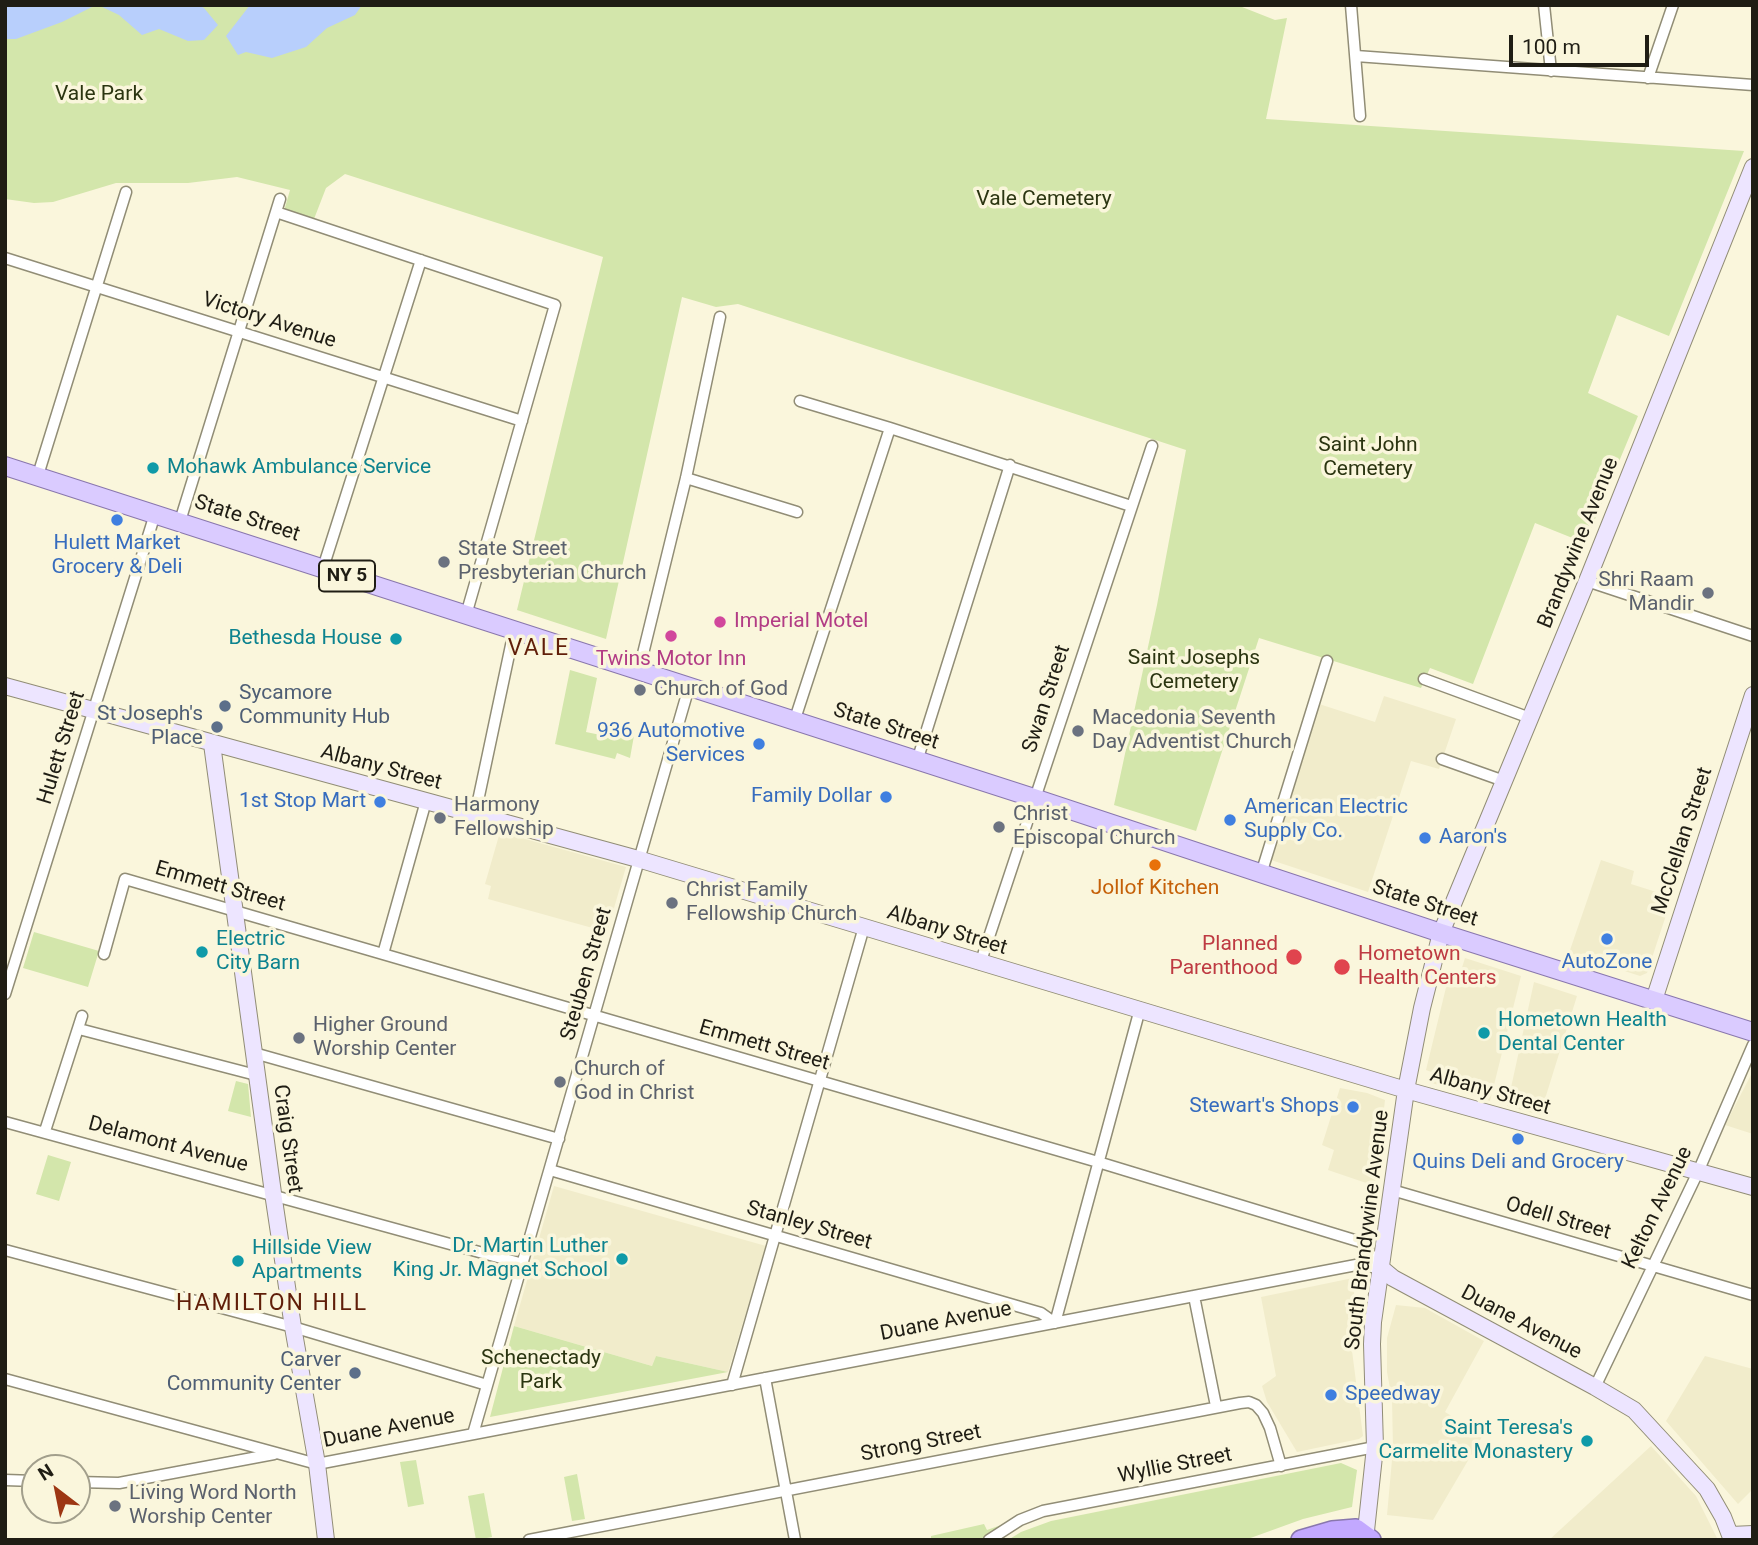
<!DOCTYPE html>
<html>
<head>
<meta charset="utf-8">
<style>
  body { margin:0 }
  #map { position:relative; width:1758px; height:1545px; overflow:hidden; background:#faf6dc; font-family:Roboto,sans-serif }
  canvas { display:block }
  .frame { position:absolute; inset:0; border:7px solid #1f1d14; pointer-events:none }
  .north { position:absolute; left:21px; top:1454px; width:70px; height:70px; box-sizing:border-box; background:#faf6dc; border:2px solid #a29f8c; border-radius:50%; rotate:328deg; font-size:19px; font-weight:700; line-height:28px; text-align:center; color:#1f1d14 }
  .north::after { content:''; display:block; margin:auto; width:24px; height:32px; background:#9d3613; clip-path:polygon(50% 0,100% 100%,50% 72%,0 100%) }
  .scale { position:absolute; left:1509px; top:35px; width:140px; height:32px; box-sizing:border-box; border:4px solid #1f1d14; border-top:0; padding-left:9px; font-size:21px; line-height:24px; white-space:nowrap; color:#1f1d14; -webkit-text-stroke:5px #faf6dc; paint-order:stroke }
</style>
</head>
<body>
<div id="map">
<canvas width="1758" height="1545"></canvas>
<div class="frame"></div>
<div class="north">N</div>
<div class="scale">100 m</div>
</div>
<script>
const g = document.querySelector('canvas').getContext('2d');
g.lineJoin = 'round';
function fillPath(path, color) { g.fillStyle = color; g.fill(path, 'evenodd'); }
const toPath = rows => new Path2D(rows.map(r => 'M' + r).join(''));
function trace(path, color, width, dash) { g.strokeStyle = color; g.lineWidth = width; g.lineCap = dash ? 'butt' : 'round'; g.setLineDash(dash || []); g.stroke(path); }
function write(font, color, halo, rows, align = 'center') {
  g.font = font + ' Roboto,sans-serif'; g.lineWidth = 7; g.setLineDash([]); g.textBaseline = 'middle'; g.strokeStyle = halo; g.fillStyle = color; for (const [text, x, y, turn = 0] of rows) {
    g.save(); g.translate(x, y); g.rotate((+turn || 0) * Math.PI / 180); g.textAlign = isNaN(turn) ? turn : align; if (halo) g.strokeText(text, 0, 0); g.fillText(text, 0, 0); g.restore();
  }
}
fillPath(toPath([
  [1384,696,1456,719,1439,769,1411,761,1368,892,1268,859,1319,704,1375,722],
  [500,832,626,867,607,932,488,899,491,886,485,884],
  [1601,860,1634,871,1631,884,1672,897,1647,973,1640,976,1569,953],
  [1465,958,1521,976,1490,1101,1432,1083,1434,1073,1426,1070,1450,971,1460,974],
  [1534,982,1577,996,1540,1115,1507,1106],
  [1753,1071,1753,1134,1725,1125],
  [1340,1088,1367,1093,1385,1100,1375,1186,1328,1170,1334,1150,1322,1145],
  [554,1186,766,1246,728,1372,656,1356,652,1366,514,1326],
  [1353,1278,1355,1305,1351,1343,1363,1436,1359,1439,1297,1452,1267,1402,1262,1386,1276,1376,1261,1297],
  [1396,1305,1425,1308,1484,1341,1445,1412,1483,1435,1433,1520,1387,1515,1393,1449,1392,1399,1387,1372,1387,1338],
  [1705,1356,1753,1369,1753,1489,1738,1504,1666,1421],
  [1651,1446,1696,1496,1718,1540,1549,1540]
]), '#f1eccb');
fillPath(toPath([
  [5,5,1237,5,1275,20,1287,18,1266,119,1744,151,1669,336,1617,315,1588,393,1638,416,1585,543,1535,523,1473,684,1430,668,1421,688,1259,638,1196,831,1114,805,1157,605,1186,450,738,304,716,307,682,297,606,639,517,610,603,257,345,174,326,188,314,219,284,211,290,190,237,177,188,183,116,183,53,202,34,203,5,199],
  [570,670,597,678,586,732,615,738,618,725,635,730,630,758,617,753,615,759,555,744],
  [34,932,99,951,88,987,23,968],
  [236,1081,248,1084,251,1117,228,1111],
  [48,1155,71,1162,59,1201,36,1194],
  [514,1326,652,1366,656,1356,728,1372,490,1417],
  [416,1460,424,1504,408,1507,400,1462],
  [1341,1463,1357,1470,1352,1507,1303,1519,1245,1540,1008,1540,1021,1532,1051,1521],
  [577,1474,585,1519,572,1521,564,1477],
  [484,1493,492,1537,476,1540,468,1496],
  [1007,1523,981,1540,931,1540,931,1536,984,1524,987,1530]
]), '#d3e6ab');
fillPath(toPath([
  [5,5,96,5,62,22,16,39,5,39],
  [98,5,198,5,204,8,218,25,204,40,188,41,159,29,142,35,119,15],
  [250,5,362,5,355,15,327,28,306,47,272,58,246,52,238,55,226,36]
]), '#b8cffc');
const street = toPath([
  [1351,5,1360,116],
  [1544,5,1551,71],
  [1356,56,1753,85],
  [1648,78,1673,5],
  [276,212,555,305,466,615],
  [5,258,522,421],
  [800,401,890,428,1131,506],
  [38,475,126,192],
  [686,478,797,512],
  [180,521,280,199],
  [323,568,421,260],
  [1587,581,1753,636],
  [639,670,686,478,720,317],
  [1424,679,1530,718],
  [794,722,890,428],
  [1442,759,1504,781],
  [917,761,1010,465],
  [475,815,514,631],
  [1261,874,1327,661],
  [104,954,125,879,1098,1162,1361,1242,1381,1268],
  [383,954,426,801],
  [980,964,1152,446],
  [5,994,155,514],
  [79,1029,256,1075],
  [254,1053,559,1139],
  [5,1122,523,1264],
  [45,1131,82,1016],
  [550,1170,1041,1313,1055,1323,1140,1009],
  [1392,1190,1753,1295],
  [5,1250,293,1327,487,1385],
  [1194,1296,1216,1406],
  [765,1378,795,1540],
  [5,1379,317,1464,1356,1265,1381,1268],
  [732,1385,864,927],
  [1595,1387,1698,1172,1753,1045],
  [473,1434,689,687],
  [5,1480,35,1481],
  [77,1482,119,1483,274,1454],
  [529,1540,1240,1403,1249,1402,1256,1405,1263,1413,1270,1428,1281,1466],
  [989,1540,1020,1520,1043,1511,1375,1447]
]);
const secondary = toPath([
  [5,686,638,859,1406,1090,1753,1187],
  [212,744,273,1193,293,1327,317,1464,326,1540],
  [1654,1000,1753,695],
  [1381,1268,1393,1278,1595,1387,1634,1410,1707,1489,1723,1517,1732,1540],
  [1731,1535,1753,1534],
  [1365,1540,1375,1447,1372,1344,1373,1322,1406,1090,1422,1008,1441,933,1587,581,1753,167]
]);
const primary = toPath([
  [5,466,1034,798,1441,933,1753,1032]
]);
const highway = toPath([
  [1301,1540,1332,1531,1356,1529,1371,1540]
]);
trace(street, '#918d76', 13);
trace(secondary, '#918d76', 18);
trace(primary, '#8977ad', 20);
trace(highway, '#8977ad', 22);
trace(street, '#fff', 10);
trace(secondary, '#ede5ff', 16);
trace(primary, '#dacbff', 18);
trace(highway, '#c2a8ff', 19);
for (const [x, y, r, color] of [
  [153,468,7,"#0f9aa8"],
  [117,520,7,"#3f7fe0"],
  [444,562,7,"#6b7280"],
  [1708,593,7,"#6b7280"],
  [720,622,7,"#d1479c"],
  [671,636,7,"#d1479c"],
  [396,639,7,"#0f9aa8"],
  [640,690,7,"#6b7280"],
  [225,706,7,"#5c6f8a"],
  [217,727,7,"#5c6f8a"],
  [1078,731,7,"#6b7280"],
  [759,744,7,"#3f7fe0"],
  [886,797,7,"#3f7fe0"],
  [380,802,7,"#3f7fe0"],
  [440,818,7,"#6b7280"],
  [1230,820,7,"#3f7fe0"],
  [999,827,7,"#6b7280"],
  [1425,838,7,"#3f7fe0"],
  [1155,865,7,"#e8710a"],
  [672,903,7,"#6b7280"],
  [1607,939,7,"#3f7fe0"],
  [202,952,7,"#0f9aa8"],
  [1294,957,9,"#e0444e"],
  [1342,967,9,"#e0444e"],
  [1484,1033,7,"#0f9aa8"],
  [299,1038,7,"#6b7280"],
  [560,1082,7,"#6b7280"],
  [1353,1107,7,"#3f7fe0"],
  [1518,1139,7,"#3f7fe0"],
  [622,1259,7,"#0f9aa8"],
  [238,1261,7,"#0f9aa8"],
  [355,1373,7,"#5c6f8a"],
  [1331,1395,7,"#3f7fe0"],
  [1587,1441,7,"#0f9aa8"],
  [115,1506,7,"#6b7280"]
]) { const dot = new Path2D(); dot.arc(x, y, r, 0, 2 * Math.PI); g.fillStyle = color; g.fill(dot); trace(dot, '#faf6dc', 2.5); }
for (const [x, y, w] of [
  [347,576,56]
]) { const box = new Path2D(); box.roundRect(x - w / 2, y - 15.5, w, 31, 5); g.fillStyle = '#faf6dc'; g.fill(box); trace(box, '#1f1d14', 2); }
write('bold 19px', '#1f1d14', null, [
  ["NY 5",347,576]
]);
write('21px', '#2b3511', '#faf6dc', [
  ["Vale Park",99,95],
  ["Vale Cemetery",1044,200],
  ["Saint John",1368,446],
  ["Cemetery",1368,470],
  ["Saint Josephs",1194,659],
  ["Cemetery",1194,683],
  ["Schenectady",541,1359],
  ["Park",541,1383]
]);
write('21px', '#1f1d14', '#faf6dc', [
  ["Victory Avenue",269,321,18],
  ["State Street",247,519,18],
  ["Brandywine Avenue",1579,543,-68],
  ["Swan Street",1047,699,-72],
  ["State Street",886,727,18],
  ["Hulett Street",62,748,-73],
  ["Albany Street",381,768,15],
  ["McClellan Street",1683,841,-72],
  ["Emmett Street",220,887,16],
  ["State Street",1425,904,18],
  ["Albany Street",947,931,17],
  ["Steuben Street",587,974,-74],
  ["Emmett Street",764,1046,16],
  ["Albany Street",1490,1092,16],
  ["Craig Street",287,1139,82],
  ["Delamont Avenue",168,1145,15],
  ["Kelton Avenue",1658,1208,-64],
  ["Odell Street",1558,1219,16],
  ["Stanley Street",809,1226,16],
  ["South Brandywine Avenue",1368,1230,-83],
  ["Duane Avenue",946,1322,-11],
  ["Duane Avenue",1521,1323,28],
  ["Duane Avenue",389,1429,-11],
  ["Strong Street",921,1444,-11],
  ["Wyllie Street",1175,1466,-11]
]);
write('21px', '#0d838f', '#faf6dc', [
  ["Mohawk Ambulance Service",167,468],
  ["Bethesda House",382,639,"right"],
  ["Electric",216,940],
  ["City Barn",216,964],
  ["Hometown Health",1498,1021],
  ["Dental Center",1498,1045],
  ["Dr. Martin Luther",608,1247,"right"],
  ["King Jr. Magnet School",608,1271,"right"],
  ["Hillside View",252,1249],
  ["Apartments",252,1273],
  ["Saint Teresa's",1573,1429,"right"],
  ["Carmelite Monastery",1573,1453,"right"]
], 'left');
write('21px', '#366cbe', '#faf6dc', [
  ["Hulett Market",117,544,"center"],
  ["Grocery & Deli",117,568,"center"],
  ["936 Automotive",745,732],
  ["Services",745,756],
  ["Family Dollar",872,797],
  ["1st Stop Mart",366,802],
  ["American Electric",1244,808,"left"],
  ["Supply Co.",1244,832,"left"],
  ["Aaron's",1439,838,"left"],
  ["AutoZone",1607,963,"center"],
  ["Stewart's Shops",1339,1107],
  ["Quins Deli and Grocery",1518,1163,"center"],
  ["Speedway",1345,1395,"left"]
], 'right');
write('21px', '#5b616d', '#faf6dc', [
  ["State Street",458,550],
  ["Presbyterian Church",458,574],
  ["Shri Raam",1694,581,"right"],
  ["Mandir",1694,605,"right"],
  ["Church of God",654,690],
  ["Macedonia Seventh",1092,719],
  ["Day Adventist Church",1092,743],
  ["Harmony",454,806],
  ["Fellowship",454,830],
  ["Christ",1013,815],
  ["Episcopal Church",1013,839],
  ["Christ Family",686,891],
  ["Fellowship Church",686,915],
  ["Higher Ground",313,1026],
  ["Worship Center",313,1050],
  ["Church of",574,1070],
  ["God in Christ",574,1094],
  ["Living Word North",129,1494],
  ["Worship Center",129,1518]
], 'left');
write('21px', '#b23c85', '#faf6dc', [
  ["Imperial Motel",734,622],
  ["Twins Motor Inn",671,660,"center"]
], 'left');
write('21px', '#4e5e75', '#faf6dc', [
  ["Sycamore",239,694,"left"],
  ["Community Hub",239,718,"left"],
  ["St Joseph's",203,715],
  ["Place",203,739],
  ["Carver",341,1361],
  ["Community Center",341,1385]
], 'right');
write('21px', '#c56008', '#faf6dc', [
  ["Jollof Kitchen",1155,889]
]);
write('21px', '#be3a42', '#faf6dc', [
  ["Planned",1278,945],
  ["Parenthood",1278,969],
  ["Hometown",1358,955,"left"],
  ["Health Centers",1358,979,"left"]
], 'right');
g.letterSpacing = '2px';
write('23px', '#601e09', '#faf6dc', [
  ["VALE",539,649],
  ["HAMILTON HILL",272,1304]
]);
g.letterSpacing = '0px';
</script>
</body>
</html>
